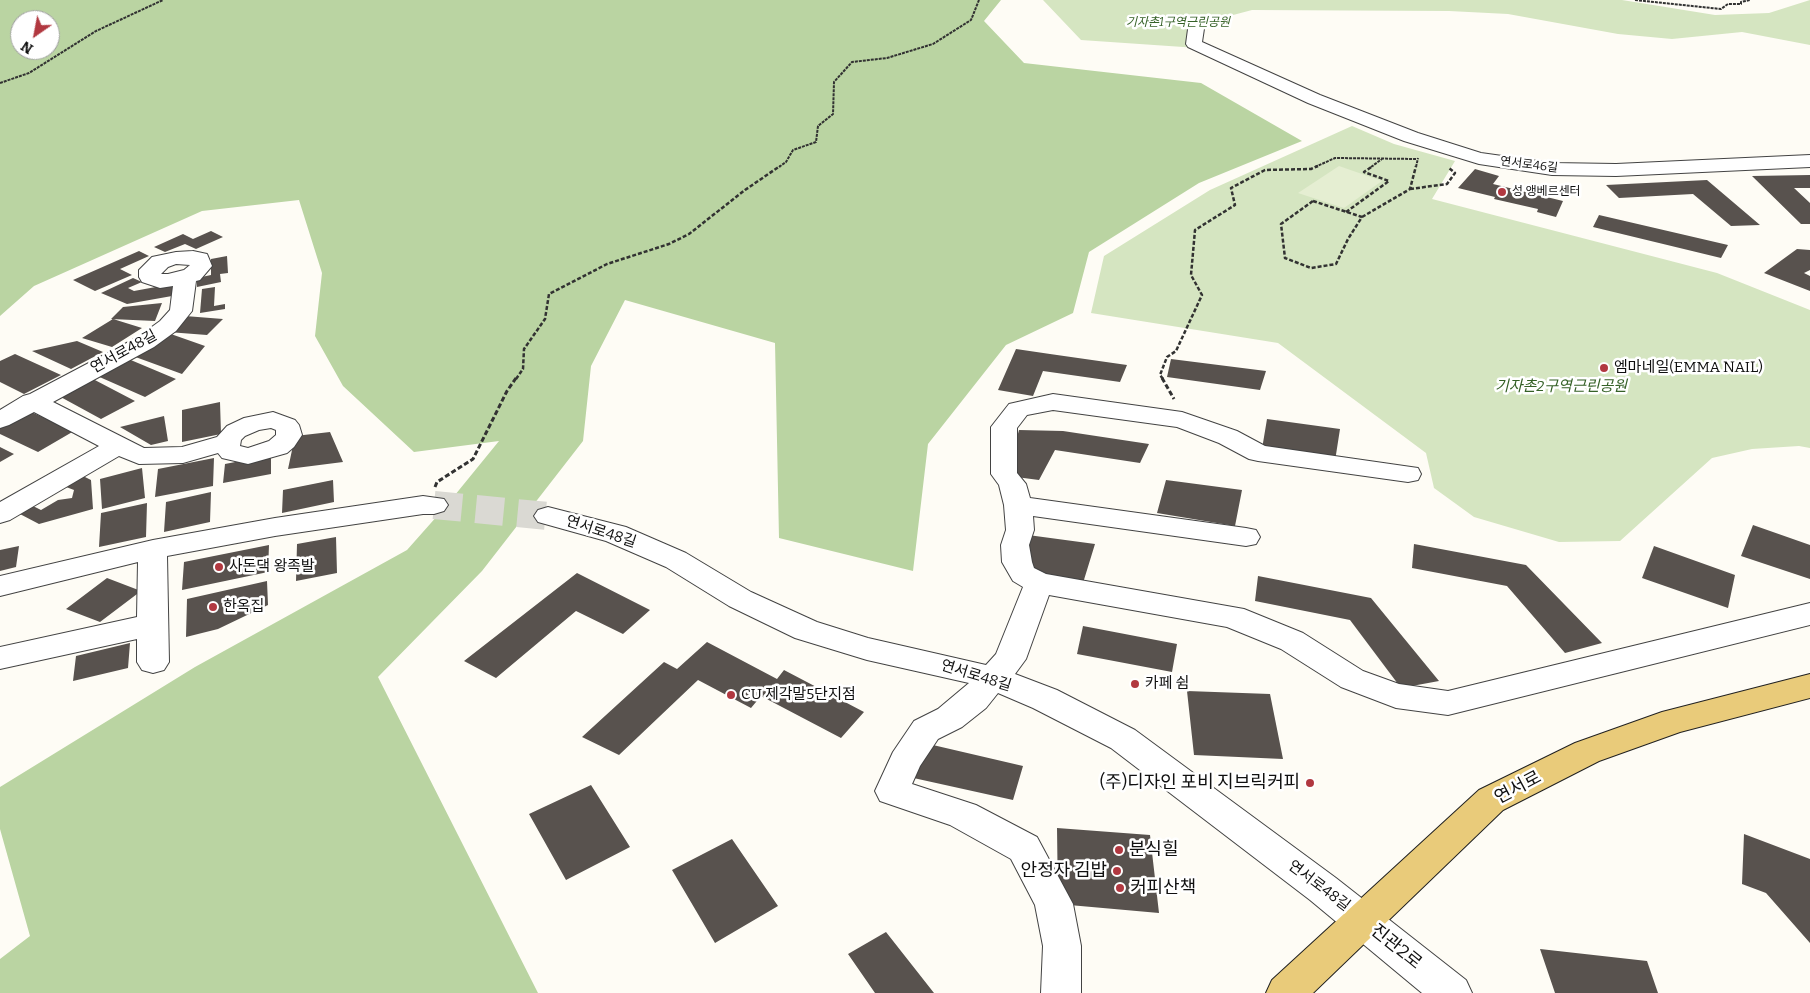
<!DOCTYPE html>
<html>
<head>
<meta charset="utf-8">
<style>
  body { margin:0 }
  #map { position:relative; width:1810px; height:993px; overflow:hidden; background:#fefcf5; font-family:Bitter,serif }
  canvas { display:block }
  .north { position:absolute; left:10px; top:10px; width:50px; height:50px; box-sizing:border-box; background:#fff; border:1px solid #9f9f9f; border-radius:50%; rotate:213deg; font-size:14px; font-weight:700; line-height:20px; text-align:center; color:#101010 }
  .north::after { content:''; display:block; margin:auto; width:18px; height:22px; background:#b13840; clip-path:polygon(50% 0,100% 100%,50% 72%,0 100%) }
</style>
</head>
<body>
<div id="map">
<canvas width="1810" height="993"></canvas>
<div class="north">N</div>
</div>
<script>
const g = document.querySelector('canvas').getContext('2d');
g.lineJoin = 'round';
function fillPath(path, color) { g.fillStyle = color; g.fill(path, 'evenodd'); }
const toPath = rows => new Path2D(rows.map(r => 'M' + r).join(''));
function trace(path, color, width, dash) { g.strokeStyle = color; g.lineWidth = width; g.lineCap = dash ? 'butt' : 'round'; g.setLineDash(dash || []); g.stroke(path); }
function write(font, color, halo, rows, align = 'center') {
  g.font = font + ' Bitter,"Noto Sans KR",serif'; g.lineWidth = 5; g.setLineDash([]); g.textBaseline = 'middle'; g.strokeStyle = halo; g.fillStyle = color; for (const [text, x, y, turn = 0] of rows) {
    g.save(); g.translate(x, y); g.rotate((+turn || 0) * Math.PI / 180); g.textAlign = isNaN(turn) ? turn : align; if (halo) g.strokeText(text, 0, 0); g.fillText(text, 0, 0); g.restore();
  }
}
fillPath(toPath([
  [1043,0,1622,0,1715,15,1769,13,1810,0,1810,45,1742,32,1672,39,1618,34,1508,14,1449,11,1252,10,1203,23,1198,48,1081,40],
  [1352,126,1394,144,1455,161,1432,199,1717,273,1810,310,1810,448,1799,446,1752,449,1712,458,1620,541,1559,542,1474,517,1434,488,1426,453,1278,343,1091,313,1104,256,1210,190]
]), '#d5e5c1');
fillPath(toPath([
  [0,0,1001,0,984,21,1024,63,1201,83,1302,141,1199,183,1089,252,1073,313,1006,345,928,444,913,571,779,538,775,343,625,300,591,366,583,441,482,571,378,677,538,993,0,993,0,959,30,936,0,829,0,787,195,667,407,550,446,506,499,441,414,452,343,386,315,336,322,273,299,200,202,211,34,286,0,316],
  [20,20,50,20,50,50,20,50]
]), '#bad4a2');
fillPath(toPath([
  [1339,166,1382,181,1344,208,1298,193]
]), '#e5eed2');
fillPath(toPath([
  [1475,169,1499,176,1493,184,1563,201,1556,217,1537,212,1538,209,1494,199,1495,197,1458,188],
  [1810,175,1810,188,1794,188,1810,203,1810,224,1801,224,1752,176],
  [1707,180,1760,225,1731,226,1693,194,1619,198,1606,185],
  [1599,215,1728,245,1721,258,1593,227],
  [211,231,223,237,196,249,185,244,165,252,154,247,183,234,193,239],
  [1797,249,1810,250,1810,270,1804,273,1810,276,1810,291,1764,273],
  [139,251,149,256,120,269,132,275,95,291,73,280],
  [227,256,228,273,220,274,221,282,197,287,197,278,211,275,211,259],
  [133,278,142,282,128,288,134,291,172,284,172,296,127,304,101,293],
  [215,287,214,306,225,304,225,309,200,313,202,289],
  [162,303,155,321,111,319,123,307],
  [185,316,223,319,207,335,168,332],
  [113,319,142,328,112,347,82,338],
  [168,333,205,346,182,374,130,355],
  [77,341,103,352,71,369,32,351],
  [1016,349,1050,354,1127,365,1120,382,1043,371,1033,396,998,390],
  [15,354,61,375,24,394,0,382,0,361],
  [126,358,176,379,145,397,95,375],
  [1171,359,1266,371,1260,390,1167,377],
  [91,378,135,401,101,419,57,395],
  [220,402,221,434,182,442,182,410],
  [29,411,74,431,38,452,0,434,0,427],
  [164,416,168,441,151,445,120,427],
  [1267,419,1340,429,1335,461,1262,449],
  [1019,430,1063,431,1149,444,1140,463,1055,450,1039,480,1016,477,1009,467],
  [330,432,343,462,288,469,295,436],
  [0,447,14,454,0,462],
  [271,455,271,474,223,483,225,464],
  [214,458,213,486,155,497,158,469],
  [142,468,145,498,102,509,100,479],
  [79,474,91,480,93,509,39,524,18,513,31,505,41,510,58,500,72,498,74,490,61,485],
  [333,480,334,502,282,513,283,490],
  [1166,480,1242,490,1235,526,1157,513],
  [211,492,210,522,164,532,166,502],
  [147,503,146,537,99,547,101,513],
  [1753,525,1810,545,1810,579,1741,556],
  [1028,535,1095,544,1083,583,1027,571],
  [336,537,337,573,296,581,297,544],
  [1414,544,1526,565,1602,643,1565,653,1507,586,1412,568],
  [269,545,268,572,182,590,184,562],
  [19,546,16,567,0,571,0,550],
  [1654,546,1735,575,1728,608,1642,578],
  [577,573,650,610,623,634,576,611,496,678,464,661],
  [1258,576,1371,598,1439,681,1401,688,1350,620,1255,601],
  [107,578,141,591,100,622,66,609],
  [267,581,268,605,218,629,186,637,187,599],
  [1083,626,1177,644,1172,672,1077,654],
  [707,642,777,679,784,670,864,712,841,738,761,696,751,708,698,680,619,755,582,737,664,662,677,669],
  [130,643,128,668,73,681,76,656],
  [1187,691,1270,694,1283,759,1194,755],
  [920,742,1023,766,1013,800,909,777],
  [591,785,630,847,566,880,529,814],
  [1057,828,1150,835,1159,913,1058,904],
  [1744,834,1810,859,1810,943,1766,893,1742,884],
  [732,839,778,906,715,943,672,870],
  [886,932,934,993,875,993,848,954],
  [1540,949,1647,961,1658,993,1555,993]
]), '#58524e');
trace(toPath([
  [434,505,548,516]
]), '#dad9d3', 28, [28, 14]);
const minor = toPath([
  [1197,17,1203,19,1205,22,1202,42,1320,95,1418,133,1481,153,1552,163,1616,164,1810,155,1810,167,1616,176,1552,175,1479,164,1404,141,1308,103,1188,47,1186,44,1189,22,1191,19,1197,17],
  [193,251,207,254,212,266,200,280,196,281,192,311,176,331,154,347,53,402,144,448,182,447,217,437,227,426,244,418,273,412,295,420,299,425,302,435,294,447,287,453,248,464,222,458,218,453,183,463,139,464,119,456,10,520,0,523,0,502,99,446,34,412,9,425,0,428,0,410,23,396,30,394,138,337,160,321,170,310,173,286,160,288,142,282,139,277,139,270,152,257,176,252,193,251],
  [176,264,190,265,184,270,168,274,161,274,168,267,176,264],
  [271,428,276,430,276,435,269,441,248,448,240,446,241,440,245,436,259,430,271,428],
  [1053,394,1182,412,1237,431,1265,446,1418,468,1421,474,1418,480,1408,482,1258,461,1249,459,1219,443,1177,427,1053,410,1027,415,1017,428,1017,473,1026,484,1030,498,1246,528,1256,530,1260,537,1256,544,1246,546,1033,516,1034,530,1029,545,1032,562,1034,568,1046,574,1244,609,1303,633,1363,671,1399,684,1448,691,1810,603,1810,625,1448,715,1396,708,1341,687,1281,649,1227,627,1049,595,1026,659,1015,674,1057,690,1135,730,1336,878,1466,980,1472,993,1422,993,1310,900,1111,748,1033,708,998,693,986,708,962,727,938,739,920,766,912,784,976,805,1037,837,1073,904,1081,946,1081,993,1041,993,1043,946,1035,905,1011,859,950,825,880,801,875,791,893,752,914,721,938,709,969,683,867,660,795,638,729,606,666,567,606,541,538,522,534,516,538,510,548,507,626,527,686,553,751,592,817,622,868,638,986,665,996,654,1023,587,1013,581,1002,562,1001,545,1006,530,1004,505,999,485,991,474,991,427,1009,404,1053,394],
  [423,496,444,499,448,505,444,511,434,514,423,514,275,536,167,556,169,662,164,670,153,673,142,670,137,662,137,639,0,669,0,647,137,617,138,562,0,596,0,576,153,540,275,518,423,496]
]);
const major = toPath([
  [1810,674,1810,698,1680,732,1599,761,1503,810,1313,993,1266,993,1272,980,1479,790,1575,743,1662,712,1810,674]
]);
trace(minor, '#434343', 2);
trace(major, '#212121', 2);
trace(toPath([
  [1635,0,1721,9,1728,4,1741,4,1741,2,1750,0],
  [0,83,29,73,96,31,163,0],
  [779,167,786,162,793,150,816,142,818,126,833,114,834,82,852,62,887,58,933,44,971,20,979,0],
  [1315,167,1335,158,1416,159],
  [1371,167,1382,159],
  [1416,167,1418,158]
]), '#323232', 2, [3, 1]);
trace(toPath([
  [1410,189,1447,184,1455,173,1449,168],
  [1313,201,1362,217,1348,239,1336,264,1311,268,1285,258,1281,224,1313,201],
  [1346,212,1389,181,1364,172,1373,166],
  [1362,217,1410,189,1416,166],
  [516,379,523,369,524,349,545,319,549,294,607,264,669,244,689,234,745,190,780,166],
  [1163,379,1160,375,1167,357,1176,351,1202,295,1191,275,1195,230,1235,205,1231,188,1265,170,1311,169,1318,166]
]), '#323232', 2.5, [4, 2]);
trace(toPath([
  [1162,378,1174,399],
  [435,487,437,482,473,459,507,391,516,378]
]), '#323232', 3, [5, 2.5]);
fillPath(minor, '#fff');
fillPath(major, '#e9cb7a');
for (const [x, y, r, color] of [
  [1502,192,5,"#b13840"],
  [1604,368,5,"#b13840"],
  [219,567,5,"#b13840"],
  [213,607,5,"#b13840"],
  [1135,684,5,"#b13840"],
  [731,695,5,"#b13840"],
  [1310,783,5,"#b13840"],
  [1119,850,5,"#b13840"],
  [1117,871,5,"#b13840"],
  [1120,888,5,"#b13840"]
]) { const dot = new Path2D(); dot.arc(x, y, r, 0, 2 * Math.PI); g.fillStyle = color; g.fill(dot); trace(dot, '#fff', 2); }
write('italic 12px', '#356127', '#fff', [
  ["기자촌1구역근린공원",1178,23]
]);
write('12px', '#101010', '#fff', [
  ["연서로46길",1529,165,7]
]);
write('12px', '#101010', '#fff', [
  ["성 앵베르센터",1512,192]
], 'left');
write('15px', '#101010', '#fff', [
  ["연서로48길",124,352,-29],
  ["연서로48길",601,532,18],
  ["연서로48길",976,676,17],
  ["연서로48길",1319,886,37]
]);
write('15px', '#101010', '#fff', [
  ["엠마네일(EMMA NAIL)",1614,368],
  ["사돈댁 왕족발",229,567],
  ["한옥집",223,607],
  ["카페 쉼",1145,684],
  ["CU 제각말5단지점",741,695]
], 'left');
write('italic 15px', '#356127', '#fff', [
  ["기자촌2구역근린공원",1561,387]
]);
write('18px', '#101010', '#fff', [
  ["(주)디자인 포비 지브릭커피",1300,783],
  ["분식힐",1129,850,"left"],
  ["안정자 김밥",1107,871],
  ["커피산책",1130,888,"left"]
], 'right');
write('18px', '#101010', '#fff', [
  ["연서로",1518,788,-28],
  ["진관2로",1396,947,39]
]);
</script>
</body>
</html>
